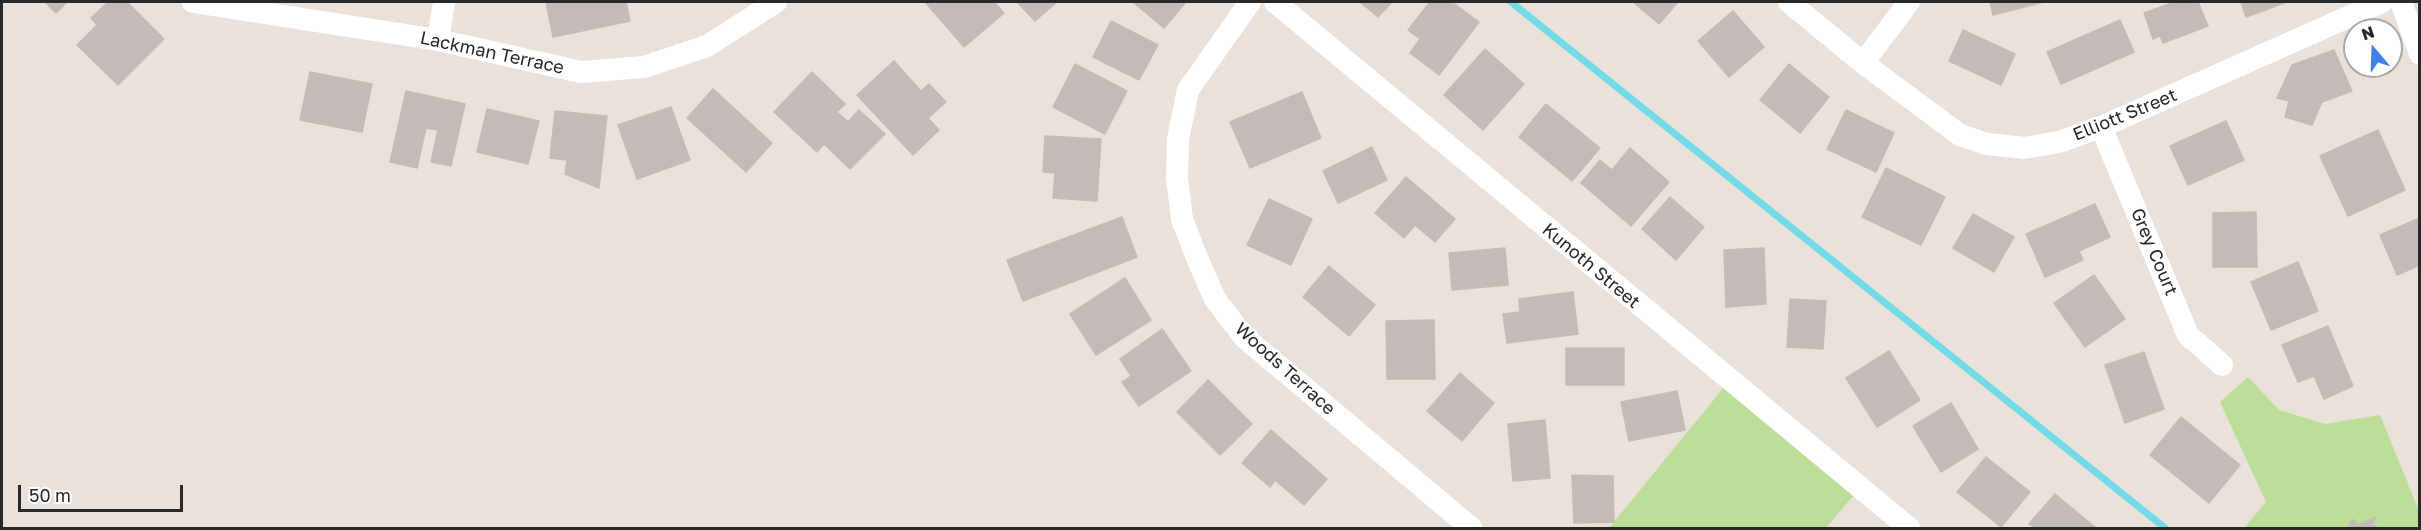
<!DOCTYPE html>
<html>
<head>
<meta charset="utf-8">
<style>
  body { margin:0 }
  #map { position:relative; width:2421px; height:530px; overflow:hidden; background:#eae1da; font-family:"Golos Text",sans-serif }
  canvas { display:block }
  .frame { position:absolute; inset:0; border:3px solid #282828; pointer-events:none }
  .north { position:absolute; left:2343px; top:18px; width:60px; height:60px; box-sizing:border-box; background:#fff; border:2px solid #a9a9a9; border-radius:50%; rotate:341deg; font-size:16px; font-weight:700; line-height:24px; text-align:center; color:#282828 }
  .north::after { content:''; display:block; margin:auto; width:21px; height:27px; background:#417ef0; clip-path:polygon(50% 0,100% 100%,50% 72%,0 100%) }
  .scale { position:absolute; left:18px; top:485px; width:165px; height:27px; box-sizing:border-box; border:3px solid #282828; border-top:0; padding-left:8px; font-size:18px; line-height:21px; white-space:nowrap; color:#282828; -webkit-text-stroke:4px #fff; paint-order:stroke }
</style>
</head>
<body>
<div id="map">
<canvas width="2421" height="530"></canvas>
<div class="frame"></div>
<div class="north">N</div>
<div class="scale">50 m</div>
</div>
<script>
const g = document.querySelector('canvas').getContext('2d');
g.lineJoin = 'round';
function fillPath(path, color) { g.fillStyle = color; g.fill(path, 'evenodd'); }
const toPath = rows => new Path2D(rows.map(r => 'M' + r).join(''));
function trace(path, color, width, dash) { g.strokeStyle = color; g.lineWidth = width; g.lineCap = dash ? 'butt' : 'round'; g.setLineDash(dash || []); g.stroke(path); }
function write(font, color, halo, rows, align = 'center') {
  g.font = font + ' "Golos Text",sans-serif'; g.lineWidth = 5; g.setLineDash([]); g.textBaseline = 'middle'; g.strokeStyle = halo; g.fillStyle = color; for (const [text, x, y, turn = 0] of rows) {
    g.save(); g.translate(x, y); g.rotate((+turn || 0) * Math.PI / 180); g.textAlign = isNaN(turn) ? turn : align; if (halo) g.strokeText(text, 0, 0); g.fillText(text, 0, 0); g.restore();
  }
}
fillPath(toPath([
  [2248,377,2279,410,2325,424,2380,415,2419,511,2419,528,2244,528,2266,502,2220,402],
  [1729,381,1859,489,1826,528,1609,528]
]), '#bcde99');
trace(toPath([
  [1511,2,2165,528]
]), '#71dce8', 7);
const building = toPath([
  [45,2,67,2,56,13,45,2],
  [108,2,127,2,164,39,118,85,77,45,97,25,91,18,108,2],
  [546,2,626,2,630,21,553,37,546,2],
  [925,2,994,2,1004,13,964,47,925,2],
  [1017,2,1057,2,1035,21,1017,2],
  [1133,2,1186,2,1164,28,1133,2],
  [1360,2,1392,2,1378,17,1360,2],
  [1430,2,1452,2,1479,22,1439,75,1410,53,1420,39,1408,30,1430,2],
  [1633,2,1678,2,1659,24,1633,2],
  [1990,2,2044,2,1993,15,1990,2],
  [2175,2,2198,2,2208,26,2163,43,2160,36,2153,39,2144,13,2175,2],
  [2241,2,2287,2,2246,17,2241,2],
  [1733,11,1764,47,1729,77,1698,41,1733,11],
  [2120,20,2134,52,2061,84,2047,52,2120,20],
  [1111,21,1158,45,1139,80,1093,57,1111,21],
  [1963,30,2015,54,2001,85,1949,61,1963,30],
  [1485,49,1524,84,1483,130,1444,95,1485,49],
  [2334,50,2352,91,2322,102,2312,125,2285,117,2289,101,2277,98,2292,65,2334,50],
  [894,61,921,91,929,84,946,102,928,118,939,130,913,155,857,95,894,61],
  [1075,64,1127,91,1105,134,1053,107,1075,64],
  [1789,64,1829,97,1800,133,1760,100,1789,64],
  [310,72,372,84,362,132,300,120,310,72],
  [812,72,845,104,837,112,848,122,859,110,885,134,850,169,824,144,817,152,774,112,812,72],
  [713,89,772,143,746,172,687,118,713,89],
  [406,91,465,104,451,166,431,162,438,130,426,128,417,168,390,162,406,91],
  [1302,92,1321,138,1250,168,1230,122,1302,92],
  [1546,104,1600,148,1572,181,1519,137,1546,104],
  [671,107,690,160,637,179,618,125,671,107],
  [487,109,539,121,528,164,477,152,487,109],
  [1846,110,1894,133,1876,172,1827,149,1846,110],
  [555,111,607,116,599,188,565,174,567,160,550,158,555,111],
  [2226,121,2244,160,2188,185,2170,146,2226,121],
  [2378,130,2405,190,2348,216,2320,156,2378,130],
  [1045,136,1101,139,1097,201,1053,198,1055,173,1043,172,1045,136],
  [1372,147,1387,180,1338,203,1323,171,1372,147],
  [1630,148,1669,182,1631,226,1581,183,1600,160,1612,170,1630,148],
  [1886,168,1945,197,1921,245,1862,217,1886,168],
  [1406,177,1455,219,1435,242,1415,225,1404,238,1375,213,1406,177],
  [1670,197,1704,227,1676,260,1642,229,1670,197],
  [1269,199,1312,219,1291,265,1247,245,1269,199],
  [2095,204,2110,237,2079,251,2083,260,2045,277,2026,234,2095,204],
  [2256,212,2257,267,2213,267,2213,213,2256,212],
  [1973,214,2014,237,1994,272,1953,248,1973,214],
  [1122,217,1137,257,1023,301,1007,260,1122,217],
  [2420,218,2420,265,2397,275,2380,235,2420,218],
  [1505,248,1508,285,1452,290,1449,253,1505,248],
  [1764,248,1766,304,1726,307,1724,250,1764,248],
  [2298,262,2318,311,2271,330,2251,282,2298,262],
  [1329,266,1375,305,1349,336,1303,297,1329,266],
  [2094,275,2125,319,2085,347,2054,303,2094,275],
  [1125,278,1151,320,1096,355,1070,314,1125,278],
  [1573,292,1578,334,1507,343,1503,314,1520,312,1519,299,1573,292],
  [1790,299,1826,301,1823,349,1787,347,1790,299],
  [1434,320,1435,379,1387,379,1386,321,1434,320],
  [2328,326,2353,386,2324,399,2314,376,2298,382,2282,345,2328,326],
  [1162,329,1191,371,1139,406,1122,382,1131,376,1120,359,1162,329],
  [1566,348,1624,348,1624,385,1566,385,1566,348],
  [1889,351,1920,400,1877,427,1846,378,1889,351],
  [2144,352,2164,409,2125,423,2105,365,2144,352],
  [1460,373,1494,403,1462,441,1427,411,1460,373],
  [1208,380,1252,424,1220,455,1177,412,1208,380],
  [1677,391,1685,430,1629,441,1621,402,1677,391],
  [1951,403,1978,449,1941,472,1913,426,1951,403],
  [2181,417,2240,465,2209,503,2150,455,2181,417],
  [1545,420,1550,478,1513,481,1508,424,1545,420],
  [1271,430,1327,479,1304,505,1275,480,1270,487,1242,463,1271,430],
  [1986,457,2030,492,2001,527,1957,492,1986,457],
  [1572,475,1613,476,1614,522,1574,523,1572,475],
  [2055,494,2096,528,2035,528,2029,524,2055,494],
  [2376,517,2372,525,2380,528,2348,528,2352,519,2359,525,2376,517]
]);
fillPath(building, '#c2bbb7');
trace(building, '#c5bcb4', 1.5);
trace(toPath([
  [193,2,438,40,581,72,644,67,707,46,776,2],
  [1250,2,1188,90,1178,139,1177,178,1182,219,1197,258,1215,299,1244,337,1471,528],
  [1275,2,1909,528],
  [1789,2,1863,63,1960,135,1987,144,2024,148,2059,142,2101,127,2382,2],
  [2401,2,2420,54],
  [438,40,444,2],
  [1863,63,1909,2],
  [2101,127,2188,335,2222,365]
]), '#fff', 22);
write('18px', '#282828', '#fff', [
  ["Lackman Terrace",492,53,12],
  ["Elliott Street",2125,115,-22],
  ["Grey Court",2154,252,67],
  ["Kunoth Street",1591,266,40],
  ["Woods Terrace",1285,369,42]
]);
</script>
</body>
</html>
